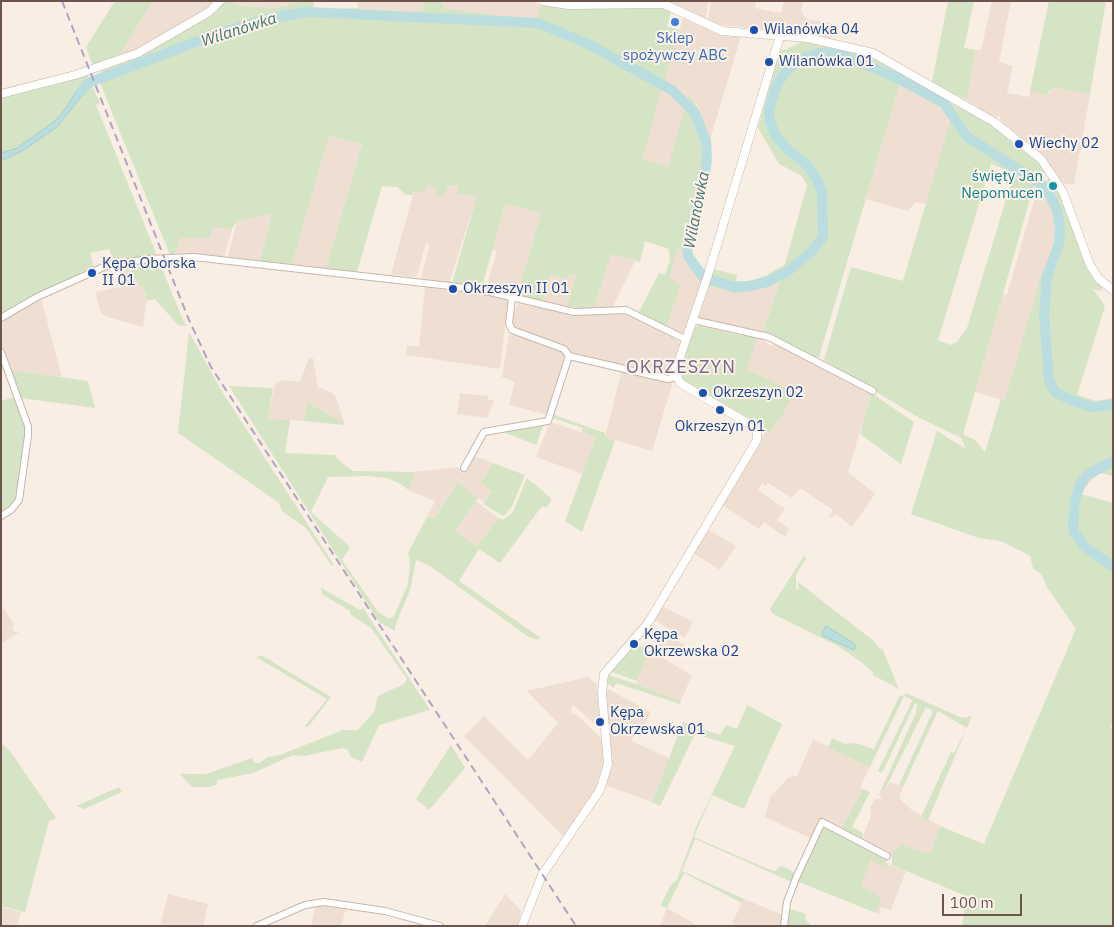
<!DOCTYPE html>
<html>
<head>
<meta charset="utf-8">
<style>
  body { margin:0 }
  #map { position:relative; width:1114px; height:927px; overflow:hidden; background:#f9eee3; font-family:"IBM Plex Sans",sans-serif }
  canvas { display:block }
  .frame { position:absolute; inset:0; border:2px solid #6d544d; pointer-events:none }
  .scale { position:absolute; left:942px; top:894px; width:80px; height:22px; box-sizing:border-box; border:2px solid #6d544d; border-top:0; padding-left:6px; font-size:15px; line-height:18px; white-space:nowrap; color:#6d544d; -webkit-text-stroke:4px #fcf2e8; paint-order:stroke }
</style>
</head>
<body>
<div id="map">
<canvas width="1114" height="927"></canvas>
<div class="frame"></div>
<div class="scale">100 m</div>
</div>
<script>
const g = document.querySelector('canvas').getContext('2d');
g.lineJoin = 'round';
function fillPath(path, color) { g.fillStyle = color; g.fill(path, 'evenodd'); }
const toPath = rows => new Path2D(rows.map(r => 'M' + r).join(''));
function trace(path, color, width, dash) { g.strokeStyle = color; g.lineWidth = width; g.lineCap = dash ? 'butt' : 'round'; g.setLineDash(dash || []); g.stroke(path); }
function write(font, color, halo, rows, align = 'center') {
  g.font = font + ' "IBM Plex Sans",sans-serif'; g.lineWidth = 4; g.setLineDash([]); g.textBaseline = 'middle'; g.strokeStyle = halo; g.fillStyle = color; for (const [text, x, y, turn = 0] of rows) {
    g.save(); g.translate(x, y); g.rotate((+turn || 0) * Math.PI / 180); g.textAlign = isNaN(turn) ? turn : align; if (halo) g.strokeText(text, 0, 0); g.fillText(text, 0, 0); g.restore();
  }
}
fillPath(toPath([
  [153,1,217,1,176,29,117,59],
  [231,1,297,1,278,8,233,5],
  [358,1,424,1,422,15,357,13],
  [444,1,533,1,541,5,538,18,495,15,443,8],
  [660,1,709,1,705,19,672,3],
  [711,1,756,1,755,8,781,13,784,1,803,1,801,11,807,19,834,24,831,39,787,31,719,25,708,21],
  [992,1,1011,1,999,62,1013,66,1007,93,1029,97,1030,91,1048,94,1054,88,1090,94,1074,185,1062,183,1041,154,1002,124,1000,116,994,118,967,100,975,50,981,50],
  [683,18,714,32,741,36,710,140,698,106,689,94,668,168,641,159],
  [900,83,924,95,941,108,950,122,927,204,915,202,908,211,866,199],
  [329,136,362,143,326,268,292,264],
  [427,184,438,187,435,194,448,185,460,186,457,194,477,196,449,283,421,278,430,244,426,243,417,275,414,277,391,274,414,191],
  [1040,190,1050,203,1056,223,1055,244,1050,260,1042,272,1005,401,975,392,1003,294,1007,295,1035,197],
  [505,204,541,212,517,296,486,288,497,251,492,250],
  [272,214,260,261,228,257,237,221],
  [213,228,232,229,224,257,176,253,180,238,210,238],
  [678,249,685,250,685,257,693,271,702,281,685,332,679,334,666,328,681,285,668,278],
  [611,253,635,261,612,308,593,310],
  [132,263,132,269,147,297,143,327,107,317,101,313,95,292,122,287,120,266],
  [570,273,576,275,567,306,543,301,551,274,568,279],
  [780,279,763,333,698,318,709,286,728,292,753,291],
  [425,287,505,298,508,302,500,369,406,355,407,345,419,347],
  [41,298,62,377,11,370,1,344,3,320],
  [518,304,580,315,625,314,635,317,678,340,680,344,671,373,665,376,585,357,570,351,568,348,517,330,513,325,514,312],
  [509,335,516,335,562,349,567,354,548,415,509,405,515,382,502,377],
  [757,336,771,346,775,344,809,359,871,393,848,472,875,494,852,527,836,514,831,518,829,516,833,510,800,488,792,498,768,483,766,486,762,483,758,490,785,509,777,520,789,529,785,537,764,522,759,529,722,505,766,431,768,433,794,393,746,368],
  [309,358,313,358,318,387,333,393,336,397,344,422,307,403,304,421,268,419,275,384,282,380,300,382],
  [622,369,673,382,652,451,605,437],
  [460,393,488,396,488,399,494,401,487,418,457,414],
  [550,422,596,437,583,474,536,457],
  [473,455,493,463,481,483,492,490,484,502,458,482,435,518,427,517,435,501,410,491,414,472,458,467,463,474],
  [476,501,498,518,477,547,455,531],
  [707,529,736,546,720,570,693,553],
  [1,605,14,624,12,628,14,632,19,632,1,644],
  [662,606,693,622,685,638,654,620],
  [650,626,685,645,678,657,643,635],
  [650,651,692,675,681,701,636,684],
  [588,677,597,685,600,728,573,705,570,712,578,716,601,738,604,760,599,783,564,837,464,736,484,716,528,760,558,723,527,691],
  [604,687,651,712,642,733,634,734,632,741,669,758,652,802,605,785],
  [813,739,870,767,860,787,863,789,841,829,820,818,812,839,765,817,770,797,789,777,797,776],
  [890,782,903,787,899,798,913,811,940,826,930,854,900,844,892,856,862,840,871,815,870,807,875,799,882,799,879,795,881,790,884,791],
  [871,860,887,868,887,864,906,871,891,910,881,907,879,914,876,913,880,897,861,887],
  [168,894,208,904,203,926,160,926],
  [505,894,521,911,518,926,485,926],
  [744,899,783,915,782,926,737,926,732,923],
  [315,906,346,909,341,926,311,926],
  [1,907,21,912,17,926,1,926],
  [667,908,699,926,660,926]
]), '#efdfd2');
fillPath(toPath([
  [115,1,153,1,117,59,93,67,86,47],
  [224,1,231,1,234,5,243,6,278,8,295,2,314,1,313,10,358,8,358,13,422,15,424,1,444,1,443,8,495,15,537,18,541,5,550,7,659,7,667,9,671,12,667,26,679,30,642,159,668,167,689,93,704,119,711,154,691,246,691,253,697,265,699,268,706,268,702,281,693,271,685,257,685,250,678,249,669,278,681,285,666,328,639,312,659,273,665,275,670,260,669,249,645,241,640,262,611,254,593,310,567,306,576,276,570,273,568,279,551,274,543,301,517,296,541,213,505,204,482,287,452,283,477,196,457,194,459,186,448,185,445,195,435,195,437,187,427,184,424,192,414,191,412,195,406,195,397,187,382,186,357,272,326,268,362,144,329,136,292,264,260,261,272,214,237,221,232,229,213,228,210,238,180,238,176,253,170,255,98,78,102,76,101,71,141,55,217,12],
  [948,1,974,1,964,48,975,50,967,100,932,82],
  [1049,1,1106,1,1090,94,1054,88,1049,91,1048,95,1030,91],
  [801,42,838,47,869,57,906,75,943,99,996,127,1018,144,1018,146,1035,157,1046,171,1034,185,963,434,975,440,985,452,1001,399,1005,400,1042,272,1050,260,1055,244,1056,223,1050,203,1039,189,1050,177,1066,208,1083,259,1089,271,1103,288,1100,291,1093,289,1105,306,1077,395,1096,401,1113,398,1113,476,1100,473,1090,481,1081,494,1113,503,1113,718,1111,728,1113,732,1113,926,962,926,966,896,892,865,892,856,900,844,930,854,940,826,984,844,1076,629,1047,587,1041,574,1033,568,1030,556,1025,553,1001,541,979,538,911,514,937,431,966,449,961,438,916,416,824,360,851,267,903,281,950,122,941,108,924,95,900,83,819,357,814,357,763,333,780,280,753,291,742,293,728,292,709,286,713,269,737,275,736,281,751,281,765,276,785,264,807,185,802,176,779,164,758,128,780,49,785,50],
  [991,164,1014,173,967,328,957,342,950,345,938,340],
  [87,74,90,80,79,87,66,108,55,121,17,148,1,153,1,97],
  [91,84,100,103,96,105,156,253,151,257,113,262,109,249,90,253,94,268,83,271,1,317,1,161,24,150,58,126],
  [159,260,174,299,186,326,178,325,155,299,147,301,146,294,131,272,132,263],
  [700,326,742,336,744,333,757,336,747,369,794,392,784,412,769,433,750,419,683,380,680,371,687,343,689,343,695,327],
  [189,332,221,390,334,565,332,566,305,527,283,512,278,502,178,433],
  [11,370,88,381,95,408,21,398],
  [229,386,273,388,268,419,290,420,285,453,335,455,341,462,353,471,414,472,410,491,399,483,387,478,369,476,328,477,311,512,350,547,342,560,378,612,387,618,392,618,394,616,408,584,410,562,408,553,427,517,435,518,458,482,478,498,455,531,477,547,498,518,503,520,513,512,527,478,551,498,550,502,546,508,542,506,500,563,479,549,459,581,541,638,538,640,527,636,430,566,416,560,410,590,395,626,395,631,379,622],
  [871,393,914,422,901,464,860,434],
  [15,397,26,431,18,489,14,501,1,514,1,401],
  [307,403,344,422,344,425,304,421],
  [554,413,557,416,605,433,605,437,615,441,582,532,565,521,596,437,582,432,583,428,552,418],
  [544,423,536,445,501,431],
  [493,463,525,475,512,506,504,516,483,504,492,491,481,483],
  [804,556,806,558,796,575,796,591,799,588,798,582,875,642,879,649,882,648,899,689,873,675,873,672,860,661,838,646,773,614,770,609],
  [321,588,360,610,363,608,430,710,379,725,362,762,351,757,347,749,342,748,304,756,293,755,253,773,218,780,216,785,209,787,192,787,180,774,206,774,252,758,255,763,259,763,268,757,280,755,343,730,358,730,374,712,378,696,404,684,407,679,371,628,350,614,350,611,322,594],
  [636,643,650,651,637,681,610,671],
  [263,656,331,697,308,727,305,726,327,699,256,657],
  [608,675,636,684,681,701,680,704,616,683,614,688,606,683],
  [906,693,962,718,972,716,928,820,921,817,951,752,954,753,967,728,938,711,903,787,899,785,933,711,926,707,884,791,881,790,916,713,917,704,915,703,883,771,881,773,878,771,912,701,911,699,904,696,870,767,828,747,832,738,845,744,855,743,874,749,900,695,904,696],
  [747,705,782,724,744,809,712,795,694,837,768,869,775,871,780,866,787,868,794,873,792,882,695,839,682,871,744,899,742,903,684,873,667,908,660,906,671,885,677,880,697,825,735,746,695,734,660,806,652,802,683,722,720,735,726,725,737,729],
  [1,743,10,751,56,818,49,821,25,912,1,906],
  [451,745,465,768,429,810,416,799],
  [119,787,122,792,84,809,76,806],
  [863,789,870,792,852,827,863,833,862,840,841,829],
  [823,824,886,858,888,869,871,860,861,887,881,897,876,913,796,881],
  [787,908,806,914,805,919,812,926,786,926]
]), '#d4e4c4');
const water = toPath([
  [90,80,91,84,58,126,24,150,1,161,1,153,17,148,55,121,66,108,79,87,90,80],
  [826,626,852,642,856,646,854,650,823,636,822,633,826,626]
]);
fillPath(water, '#badedf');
trace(water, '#a2cdcf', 1);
trace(toPath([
  [81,92,88,83,217,34,266,19,308,12,538,23,588,44,672,90,694,112,706,141,707,158,705,176,687,247,688,256,703,277,734,287,749,286,767,282,787,272,811,252,823,237,822,191,816,178,806,164,787,149,775,135,770,121,769,110,777,84,788,69,804,58,820,53,840,54,895,77,944,103,966,136,1042,185,1048,192,1057,210,1060,228,1059,244,1047,276,1044,314,1049,381,1055,392,1073,401,1091,407,1113,405],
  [1113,461,1089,474,1081,482,1075,501,1073,526,1074,532,1085,547,1113,567]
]), '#badedf', 10);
const minor = toPath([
  [512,298,509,323,512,330,564,349,569,356,668,379,676,377],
  [1,318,37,297,106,266,148,259,194,257,450,286,490,292,574,312,626,310,685,339],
  [693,320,769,337,873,391],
  [1,352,28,426,28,436,19,500,11,510,1,516],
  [464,468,484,432,548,421,569,356],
  [257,926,305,905,324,902,385,911,440,926],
  [784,926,787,902,796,878,822,822,887,856]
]);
const tertiary = toPath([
  [544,1,568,5,664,4,722,31,808,38,873,53,994,122,1041,159,1063,192,1090,265,1099,279,1113,290],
  [1,94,75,75,138,53,209,12,220,1],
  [522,926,542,875,600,790,608,764,602,693,604,674,648,623,757,440,757,432,754,427,680,383,675,372,708,275,780,36]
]);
trace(minor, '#c7b5ac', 8);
trace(tertiary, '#c7b5ac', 9);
trace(minor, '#fff', 6);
trace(tertiary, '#fff', 8);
trace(toPath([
  [62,1,189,320,211,367,576,926]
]), '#b0a4c0', 2, [8, 5]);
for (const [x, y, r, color] of [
  [675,22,5,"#3f7fe0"],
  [754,30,5,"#1a4fb4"],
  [769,62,5,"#1a4fb4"],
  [1019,144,5,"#1a4fb4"],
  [1053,186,5,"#0f9aa8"],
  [92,273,5,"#1a4fb4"],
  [453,289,5,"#1a4fb4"],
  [703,393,5,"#1a4fb4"],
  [720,410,5,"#1a4fb4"],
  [634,644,5,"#1a4fb4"],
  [600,722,5,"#1a4fb4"]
]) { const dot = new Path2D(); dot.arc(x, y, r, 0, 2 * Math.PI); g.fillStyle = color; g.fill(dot); trace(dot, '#fcf2e8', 2); }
write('15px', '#164399', '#fcf2e8', [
  ["Wilanówka 04",764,30],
  ["Wilanówka 01",779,62],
  ["Wiechy 02",1029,144],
  ["Kępa Oborska",102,264],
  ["II 01",102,281],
  ["Okrzeszyn II 01",463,289],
  ["Okrzeszyn 02",713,393],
  ["Okrzeszyn 01",720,427,"center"],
  ["Kępa",644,635],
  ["Okrzewska 02",644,652],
  ["Kępa",610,713],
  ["Okrzewska 01",610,730]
], 'left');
write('15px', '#366cbe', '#fcf2e8', [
  ["Sklep",675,39],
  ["spożywczy ABC",675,56]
]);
write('15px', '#0d838f', '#fcf2e8', [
  ["święty Jan",1043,177],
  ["Nepomucen",1043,194]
], 'right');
write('italic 16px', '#477577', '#fcf2e8', [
  ["Wilanówka",239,30,-18],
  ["Wilanówka",697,210,-79]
]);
g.letterSpacing = '1px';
write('18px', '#79658a', '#fcf2e8', [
  ["OKRZESZYN",681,368]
]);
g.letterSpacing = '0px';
</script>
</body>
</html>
